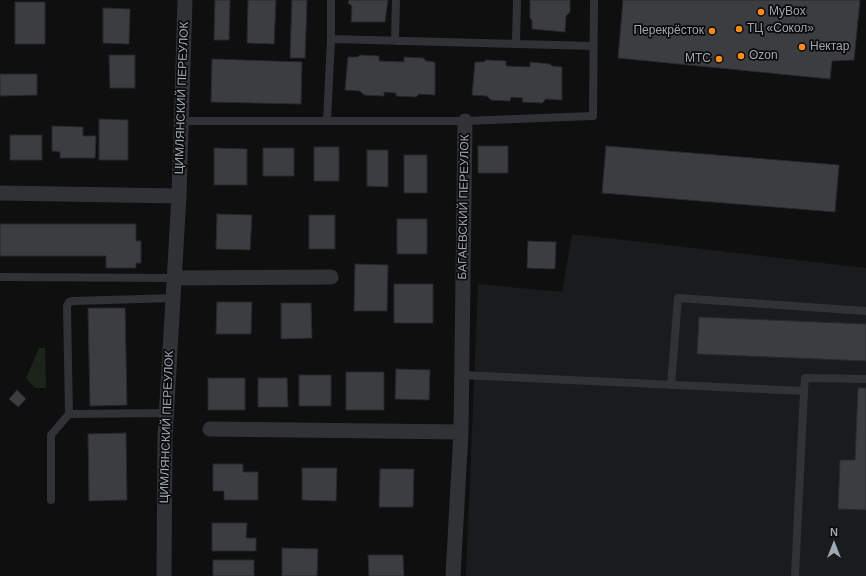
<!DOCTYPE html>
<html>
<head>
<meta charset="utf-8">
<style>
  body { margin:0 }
  #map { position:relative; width:866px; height:576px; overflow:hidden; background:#0f0f10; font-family:Arial,sans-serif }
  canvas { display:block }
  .north { position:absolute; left:814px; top:524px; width:40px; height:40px; -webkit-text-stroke:3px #0a0a0b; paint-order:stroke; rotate:0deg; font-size:11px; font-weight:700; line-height:16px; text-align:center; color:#9ea8b3 }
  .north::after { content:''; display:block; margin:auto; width:14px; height:18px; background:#9ea8b3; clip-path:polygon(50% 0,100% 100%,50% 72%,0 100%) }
</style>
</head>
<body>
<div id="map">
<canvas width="866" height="576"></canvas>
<div class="north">N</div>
</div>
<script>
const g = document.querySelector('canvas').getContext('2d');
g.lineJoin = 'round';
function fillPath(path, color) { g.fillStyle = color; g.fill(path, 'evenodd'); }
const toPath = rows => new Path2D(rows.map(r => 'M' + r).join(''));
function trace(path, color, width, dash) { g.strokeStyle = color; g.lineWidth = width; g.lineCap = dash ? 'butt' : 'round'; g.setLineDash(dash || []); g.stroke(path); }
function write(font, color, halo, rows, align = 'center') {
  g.font = font + ' Arial,sans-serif'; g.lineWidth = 3.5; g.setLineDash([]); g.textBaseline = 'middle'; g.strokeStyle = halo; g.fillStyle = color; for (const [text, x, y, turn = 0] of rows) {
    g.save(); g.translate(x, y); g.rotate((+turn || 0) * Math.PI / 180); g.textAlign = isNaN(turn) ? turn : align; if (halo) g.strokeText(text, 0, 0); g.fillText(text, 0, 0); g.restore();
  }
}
fillPath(toPath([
  [572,234,866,268,866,576,466,576,478,284,562,292]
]), '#1a1b1d');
fillPath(toPath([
  [39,348,45,348,46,388,35,388,26,378]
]), '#1b231b');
const building = toPath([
  [215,0,230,0,229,40,214,40,215,0],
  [248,0,276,0,274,44,247,43,248,0],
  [292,0,307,0,305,58,290,58,292,0],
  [349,0,388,0,385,22,351,22,352,6,348,3,349,0],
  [530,0,570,0,570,12,566,16,565,32,532,29,532,20,530,18,530,0],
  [623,0,860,0,854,60,832,61,830,79,618,58,623,0],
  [15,2,45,2,45,44,15,44,15,2],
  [103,8,130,9,129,44,103,43,103,8],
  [109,55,135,55,135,88,110,88,109,55],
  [360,55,379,56,379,61,404,62,404,57,423,58,426,61,435,62,435,95,419,94,416,97,396,96,396,93,384,92,384,96,364,95,360,91,345,90,348,57,358,57,360,55],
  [212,59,302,62,301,104,211,102,212,59],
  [486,60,506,61,506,66,530,67,530,62,550,64,552,66,562,67,562,100,546,99,542,103,522,102,523,98,511,97,510,101,491,100,487,96,472,95,475,62,484,62,486,60],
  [0,74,37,74,37,95,0,96,0,74],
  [99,119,128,120,128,160,99,160,99,119],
  [52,126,83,127,83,136,96,136,95,158,60,158,60,152,52,151,52,126],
  [10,135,42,135,42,160,10,160,10,135],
  [478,146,508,146,508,173,478,173,478,146],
  [606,146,839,165,835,212,602,193,606,146],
  [314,147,339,147,339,181,314,181,314,147],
  [214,148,247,149,247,185,214,185,214,148],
  [263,148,294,148,294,176,263,176,263,148],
  [367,150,388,150,388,187,367,186,367,150],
  [404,155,427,155,427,193,404,193,404,155],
  [217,214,252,215,250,250,216,249,217,214],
  [309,215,335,215,335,249,309,249,309,215],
  [397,219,427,219,427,254,397,254,397,219],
  [0,224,136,224,136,241,141,241,141,263,136,263,136,268,106,268,106,256,0,256,0,224],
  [528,241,556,242,555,269,527,268,528,241],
  [355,264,388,265,387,311,354,311,355,264],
  [394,284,433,284,433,323,394,323,394,284],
  [217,302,252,302,251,334,216,334,217,302],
  [281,303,311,303,312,338,281,339,281,303],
  [88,308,125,308,127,405,90,406,88,308],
  [699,317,866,324,866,361,697,354,699,317],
  [396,369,430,370,429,400,395,399,396,369],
  [346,372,384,372,384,410,346,410,346,372],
  [299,375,331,375,331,406,299,406,299,375],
  [208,378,245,378,245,410,208,410,208,378],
  [258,378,287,378,288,407,258,407,258,378],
  [858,388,866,388,866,510,838,509,840,460,855,460,858,388],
  [17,390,26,399,18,407,9,399,17,390],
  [126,433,127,500,89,501,88,434,126,433],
  [213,464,243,464,243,472,258,472,258,500,224,500,224,491,213,491,213,464],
  [302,468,337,468,336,501,302,500,302,468],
  [380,469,414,469,413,507,379,507,380,469],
  [212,523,247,523,246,538,256,538,256,551,212,551,212,523],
  [282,548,318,549,317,576,282,576,282,548],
  [368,555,403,555,404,576,369,576,368,555],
  [213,560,254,560,254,576,213,576,213,560]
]);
fillPath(building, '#3b3d41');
trace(building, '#29292d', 1);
trace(toPath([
  [331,39,331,0],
  [395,41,396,0],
  [516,44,517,0],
  [182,121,465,121,593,116,594,0],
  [327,121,331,39,593,46],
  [0,277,174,278],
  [462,375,804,391,795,576],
  [671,385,678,298,866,311],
  [804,391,805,378,866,379],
  [166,413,69,414,67,306,69,302,74,301,173,298],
  [51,500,51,435,69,414]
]), '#303236', 8);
trace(toPath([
  [0,193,179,196],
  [174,278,331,277],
  [210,429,461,432],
  [164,576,165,437,179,196,185,0],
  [453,576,461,432,465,121]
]), '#303236', 15);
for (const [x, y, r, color] of [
  [761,12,4,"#ff8b18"],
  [739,29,4,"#ff8b18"],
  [712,31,4,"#ff8b18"],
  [802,47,4,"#ff8b18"],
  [741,56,4,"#ff8b18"],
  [719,59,4,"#ff8b18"]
]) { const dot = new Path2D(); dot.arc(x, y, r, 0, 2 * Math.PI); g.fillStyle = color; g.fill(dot); trace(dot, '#0a0a0b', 1.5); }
write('12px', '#9ea8b3', '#0a0a0b', [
  ["MyBox",769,12],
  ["ТЦ «Сокол»",747,29],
  ["Перекрёсток",704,31,"right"],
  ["Нектар",810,47],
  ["Ozon",749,56],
  ["МТС",711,59,"right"]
], 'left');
write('12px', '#9ea8b3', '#0a0a0b', [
  ["ЦИМЛЯНСКИЙ ПЕРЕУЛОК",182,98,-88],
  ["БАГАЕВСКИЙ ПЕРЕУЛОК",464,207,-89],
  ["ЦИМЛЯНСКИЙ ПЕРЕУЛОК",167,427,-88]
]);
</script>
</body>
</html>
